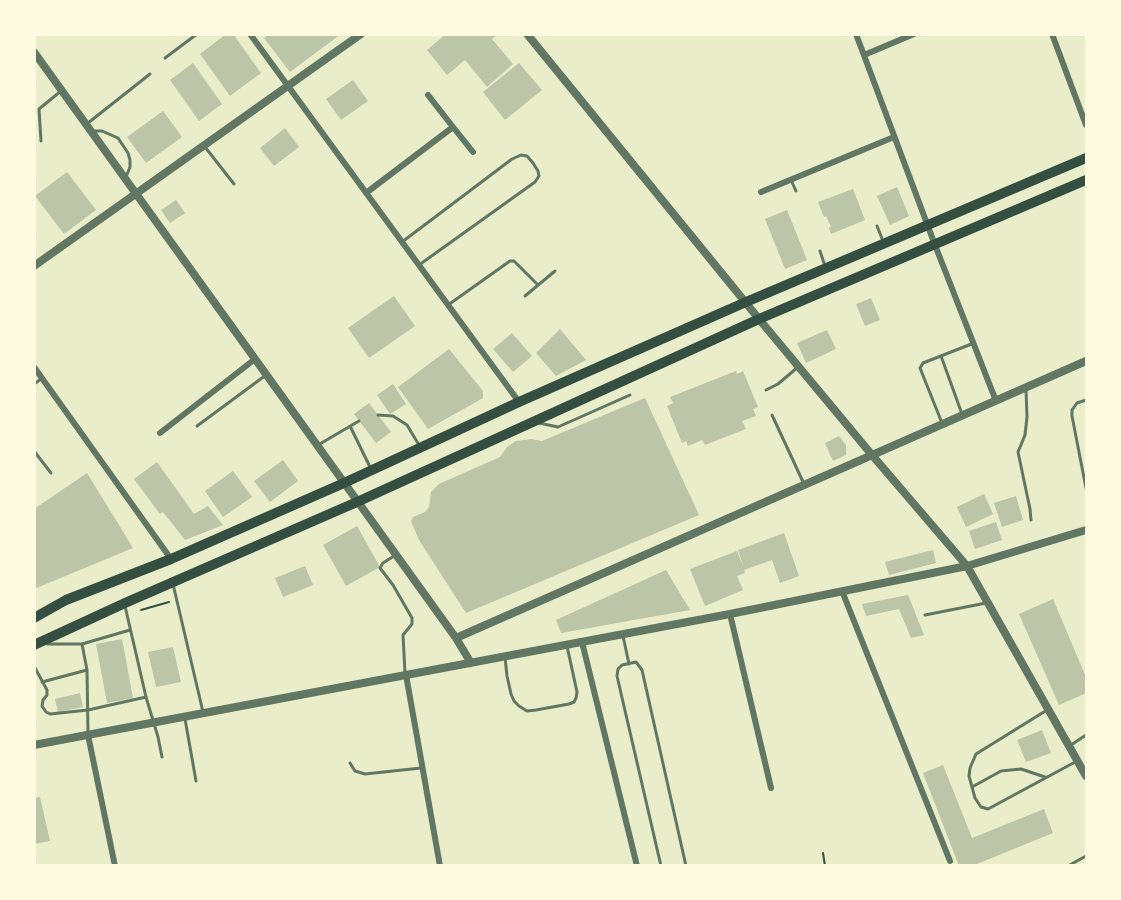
<!DOCTYPE html>
<html>
<head>
<meta charset="utf-8">
<style>
  body { margin:0 }
  #map { position:relative; width:1121px; height:900px; overflow:hidden; background:#e9edc9; font-family:Roboto,sans-serif }
  canvas { display:block }
  .frame { position:absolute; inset:0; border:36px solid #fefae0; pointer-events:none }
</style>
</head>
<body>
<div id="map">
<canvas width="1121" height="900"></canvas>
<div class="frame"></div>
</div>
<script>
const g = document.querySelector('canvas').getContext('2d');
g.lineJoin = 'round';
function fillPath(path, color) { g.fillStyle = color; g.fill(path, 'evenodd'); }
const toPath = rows => new Path2D(rows.map(r => 'M' + r).join(''));
function trace(path, color, width, dash) { g.strokeStyle = color; g.lineWidth = width; g.lineCap = dash ? 'butt' : 'round'; g.setLineDash(dash || []); g.stroke(path); }
fillPath(toPath([
  [226,34,233,34,261,73,230,96,200,54],
  [269,34,341,34,290,72,264,38],
  [446,34,498,34,492,39,513,64,487,87,465,60,447,75,427,50],
  [193,63,222,104,199,121,170,80],
  [519,63,542,90,505,120,483,92],
  [353,80,368,101,341,120,326,99],
  [163,111,182,137,146,163,127,137],
  [285,128,299,147,274,166,260,148],
  [67,172,96,210,64,234,35,196],
  [897,187,909,216,890,225,877,196],
  [853,189,865,220,831,234,829,228,831,227,826,216,824,217,818,202],
  [176,200,185,213,170,223,161,210],
  [787,210,807,260,785,269,765,219],
  [394,296,415,326,369,358,348,328],
  [871,298,880,320,865,326,856,304],
  [560,329,586,360,556,376,536,353],
  [827,330,836,349,806,363,797,343],
  [512,333,532,356,513,372,493,349],
  [449,349,483,391,483,398,428,429,398,387],
  [736,371,737,374,743,371,758,407,753,409,756,416,742,421,746,429,705,445,702,440,688,446,686,441,682,443,667,406,673,403,670,397],
  [393,384,406,404,390,414,377,395],
  [645,398,699,515,466,613,419,540,411,521,413,517,425,512,429,507,431,492,439,484,500,457,507,447,516,441,531,439,542,441],
  [369,403,391,432,376,443,354,414],
  [839,436,846,445,846,455,833,461,825,443],
  [283,460,298,481,270,502,254,481],
  [157,462,194,514,208,506,223,525,185,540,163,512,160,514,134,479],
  [233,471,252,497,223,517,205,491],
  [87,473,133,548,34,589,34,509],
  [984,494,993,514,966,527,957,507],
  [1016,496,1023,520,1002,527,994,503],
  [996,522,1002,540,975,549,969,531],
  [357,526,380,567,346,586,323,545],
  [784,533,799,576,780,583,772,560,744,570,745,573,737,576,743,590,705,606,690,569,737,551,744,568,738,550],
  [933,550,936,563,889,575,885,562],
  [305,566,313,585,283,597,275,578],
  [666,570,690,610,561,633,556,620],
  [908,595,924,635,911,638,899,609,866,616,862,604],
  [1053,599,1086,677,1086,693,1059,705,1019,614],
  [122,639,133,698,107,703,96,644],
  [173,647,181,682,156,687,148,652],
  [80,693,83,707,58,712,55,699],
  [1042,730,1051,753,1026,762,1017,740],
  [943,765,972,838,1044,809,1053,833,972,866,959,866,923,773],
  [40,797,50,841,34,844,34,798]
]), '#bcc5a7');
trace(toPath([
  [141,610,169,602],
  [823,853,825,866]
]), '#344e41', 2);
trace(toPath([
  [165,58,197,34],
  [88,123,150,74],
  [93,131,102,131,118,138,128,153,130,160,130,167,126,177],
  [41,141,39,109,61,91],
  [205,147,234,184],
  [791,180,796,191],
  [877,226,883,241],
  [402,242,512,159,521,155,527,156,533,163,538,171,539,176,535,182,419,265],
  [820,251,825,266],
  [525,296,555,271],
  [448,305,510,261,514,261,538,285],
  [941,356,962,414],
  [34,384,41,379],
  [1026,389,1027,417,1025,435,1018,452,1030,509,1031,520],
  [766,390,778,384,798,367],
  [1086,400,1077,403,1072,410,1072,416,1086,488],
  [378,415,393,416,407,425,419,445],
  [772,415,804,484],
  [539,423,558,427,630,395],
  [942,423,920,368,923,363,974,343],
  [197,426,266,375],
  [350,426,371,469],
  [318,445,359,421],
  [34,451,51,473],
  [394,556,383,563,380,568,393,585,412,618,412,624,403,635,405,673],
  [173,584,203,712],
  [125,606,146,697],
  [925,615,986,603],
  [623,636,629,664],
  [47,644,82,644,130,630],
  [82,644,87,670,88,734],
  [505,657,507,676,511,694,514,701,519,706,527,711,536,710,569,704,574,702,576,698,577,692,567,646],
  [34,666,47,690,47,695,43,700,42,706,46,712,50,714,88,710,146,697,158,737,162,757],
  [42,682,87,670],
  [1047,710,976,754,970,768,969,776,975,798,981,807,988,809,1077,761],
  [185,719,196,781],
  [1071,745,1086,735],
  [350,763,355,771,365,774,421,768],
  [972,787,1001,771,1021,769,1045,777],
  [661,866,617,676,618,669,622,665,636,662,642,670,686,866],
  [1068,866,1086,856]
]), '#617663', 3);
trace(toPath([
  [250,34,519,402],
  [856,34,935,245,996,401],
  [1052,34,1086,125],
  [864,55,914,34],
  [453,127,473,152],
  [761,192,894,137],
  [366,193,453,127,428,95],
  [34,367,171,559],
  [160,433,255,359],
  [842,591,950,861],
  [730,614,771,788],
  [582,642,637,866],
  [406,675,440,866],
  [88,735,115,866]
]), '#617663', 6);
trace(toPath([
  [527,34,759,319,872,455,967,566,1086,776],
  [34,52,456,638,471,663],
  [34,266,361,34],
  [456,638,1086,361],
  [34,745,730,614,967,566,1086,530]
]), '#617663', 8);
trace(toPath([
  [34,618,66,600,171,559,344,483,519,402,746,302,1086,158],
  [34,645,125,603,357,502,759,319,1086,180]
]), '#344e41', 10);
</script>
</body>
</html>
